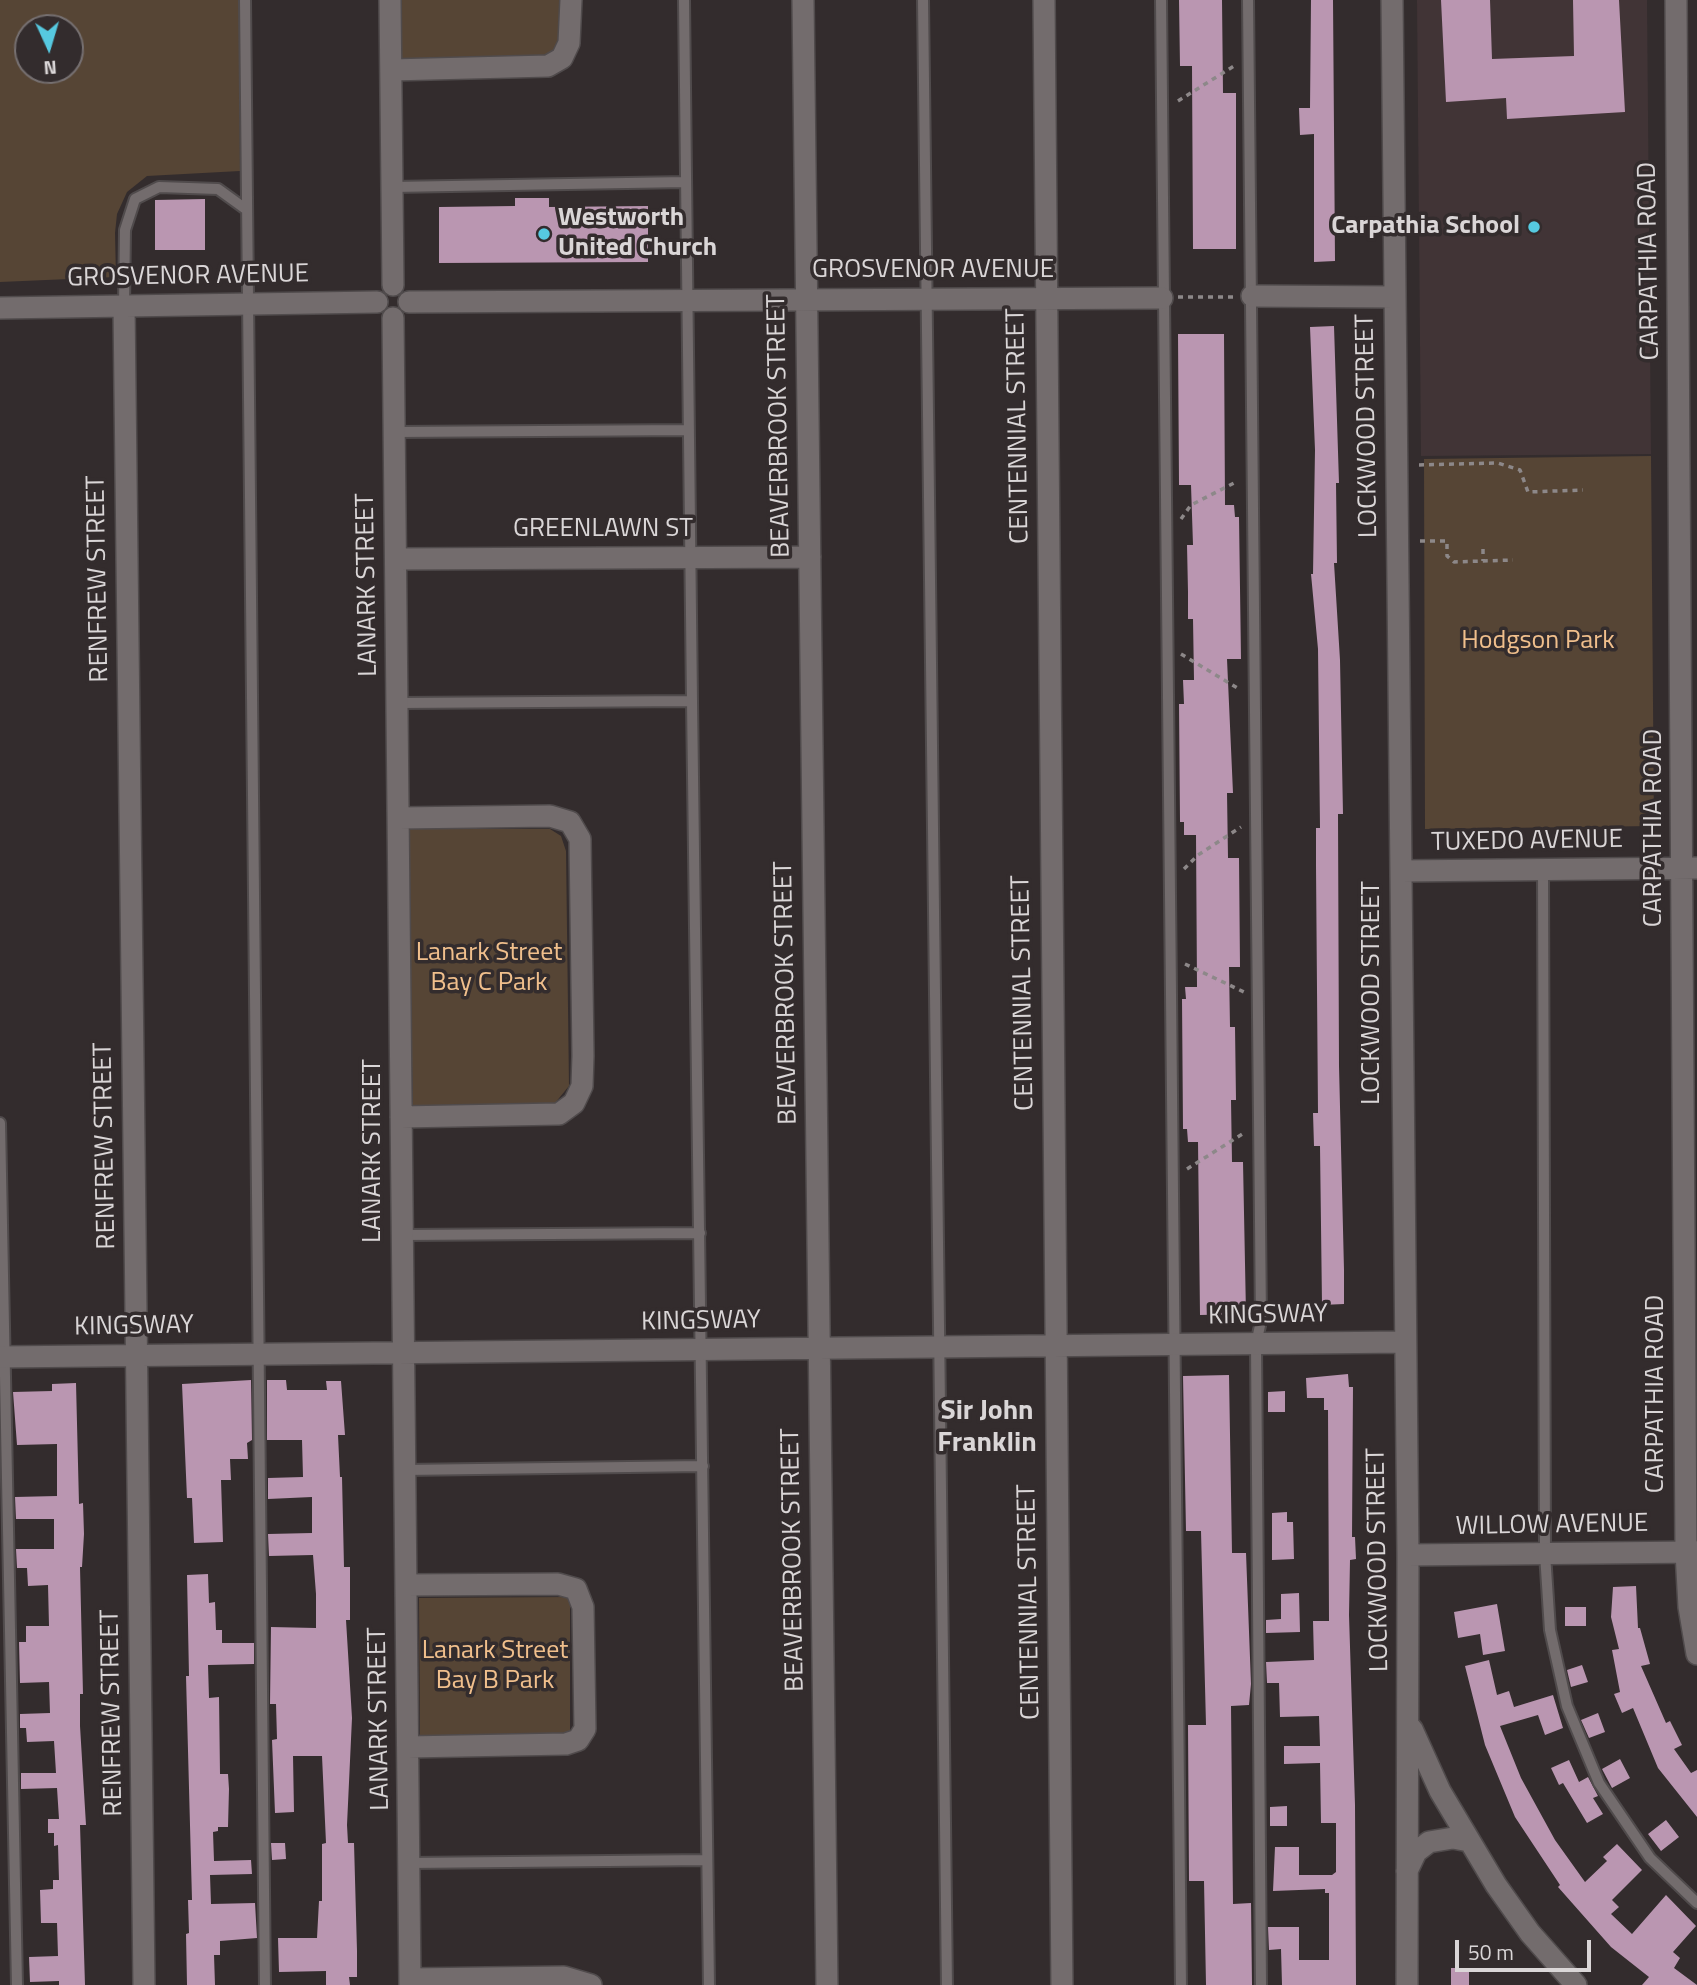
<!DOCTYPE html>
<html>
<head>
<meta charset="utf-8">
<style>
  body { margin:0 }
  #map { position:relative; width:1697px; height:1985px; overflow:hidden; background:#332c2d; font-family:"Titillium Web",sans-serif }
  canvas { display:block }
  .north { position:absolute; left:14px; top:14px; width:70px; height:70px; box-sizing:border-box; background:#332c2d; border:2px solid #767071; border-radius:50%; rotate:176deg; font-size:19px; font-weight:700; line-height:28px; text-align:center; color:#dad6d7 }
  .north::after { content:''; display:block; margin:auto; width:24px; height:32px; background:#56c9e0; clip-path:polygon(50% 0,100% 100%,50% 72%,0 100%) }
  .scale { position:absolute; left:1455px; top:1940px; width:136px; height:32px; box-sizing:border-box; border:4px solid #dad6d7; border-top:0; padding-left:9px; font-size:21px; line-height:24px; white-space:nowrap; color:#dad6d7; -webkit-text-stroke:5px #332c2d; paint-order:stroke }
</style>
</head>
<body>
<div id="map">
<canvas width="1697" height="1985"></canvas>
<div class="north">N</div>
<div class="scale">50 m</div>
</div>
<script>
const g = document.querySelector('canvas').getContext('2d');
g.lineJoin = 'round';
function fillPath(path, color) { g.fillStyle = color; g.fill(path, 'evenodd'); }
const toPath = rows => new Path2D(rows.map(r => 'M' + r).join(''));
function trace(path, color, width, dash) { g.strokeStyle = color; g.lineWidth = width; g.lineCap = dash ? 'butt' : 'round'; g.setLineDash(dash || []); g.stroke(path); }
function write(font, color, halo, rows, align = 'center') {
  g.font = font + ' "Titillium Web",sans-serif'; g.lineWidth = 7; g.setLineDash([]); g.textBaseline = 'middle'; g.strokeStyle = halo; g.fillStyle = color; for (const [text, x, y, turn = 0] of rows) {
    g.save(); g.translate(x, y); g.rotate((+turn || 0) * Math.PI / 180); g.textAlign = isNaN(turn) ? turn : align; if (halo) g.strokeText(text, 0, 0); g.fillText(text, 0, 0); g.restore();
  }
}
fillPath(toPath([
  [1417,0,1647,0,1651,454,1421,456]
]), '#413436');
fillPath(toPath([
  [0,0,239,0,240,171,147,176,127,192,117,214,115,233,116,277,0,282],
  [28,28,70,28,70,70,28,70],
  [390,0,571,0,562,58,391,70],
  [1651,456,1654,826,1425,829,1424,459],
  [407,829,550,829,561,836,566,851,569,1086,555,1103,413,1110],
  [570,1597,570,1735,420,1736,419,1598]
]), '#564535');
fillPath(toPath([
  [1179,0,1222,0,1223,93,1236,93,1236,249,1193,249,1192,66,1180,66],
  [1311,0,1333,0,1335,261,1314,262,1314,134,1300,135,1299,108,1310,108],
  [1441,0,1490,0,1492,59,1574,56,1573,0,1619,0,1625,112,1507,119,1506,98,1446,102],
  [515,198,549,198,549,207,648,206,648,262,439,263,439,207,515,206],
  [205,199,205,250,155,250,155,200],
  [1334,326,1339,483,1336,483,1337,563,1334,563,1340,660,1343,814,1338,814,1339,1066,1344,1270,1344,1304,1322,1305,1320,1146,1314,1146,1313,1113,1318,1113,1316,866,1316,828,1320,828,1318,649,1311,574,1313,574,1315,450,1310,327],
  [1178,334,1224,334,1225,505,1234,505,1235,517,1239,517,1241,659,1227,659,1233,793,1227,793,1228,858,1239,858,1240,967,1229,967,1230,1027,1235,1027,1236,1100,1231,1100,1232,1162,1243,1162,1246,1314,1200,1315,1198,1142,1188,1142,1187,1129,1183,1129,1182,999,1186,999,1185,987,1197,987,1196,835,1184,835,1184,822,1180,822,1179,704,1184,704,1183,680,1194,680,1193,619,1188,619,1188,592,1187,545,1193,545,1191,485,1179,485],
  [1348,1374,1349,1387,1353,1387,1352,1537,1355,1537,1356,1559,1350,1560,1349,1615,1355,1805,1356,1985,1282,1985,1281,1949,1269,1950,1268,1927,1299,1927,1299,1960,1329,1960,1329,1893,1325,1893,1325,1889,1273,1891,1275,1847,1299,1847,1299,1875,1332,1875,1336,1872,1336,1823,1321,1823,1320,1763,1284,1764,1284,1746,1320,1746,1319,1716,1280,1717,1279,1683,1267,1683,1266,1662,1314,1660,1313,1621,1329,1621,1328,1410,1324,1410,1324,1398,1307,1398,1306,1378],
  [1229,1375,1232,1553,1246,1553,1251,1684,1249,1705,1231,1706,1233,1904,1251,1903,1252,1985,1206,1985,1204,1881,1189,1881,1188,1725,1206,1725,1201,1531,1186,1531,1183,1376],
  [251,1380,252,1440,247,1443,248,1459,230,1459,231,1480,221,1480,223,1542,194,1543,192,1498,187,1498,182,1384],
  [267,1380,286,1380,287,1390,327,1390,326,1381,341,1381,345,1435,338,1435,340,1477,342,1477,344,1567,350,1567,350,1620,346,1620,352,1718,347,1825,348,1843,354,1843,357,1951,357,1977,349,1977,350,1985,326,1985,326,1971,279,1972,278,1938,317,1938,319,1901,322,1901,322,1844,326,1843,322,1756,293,1756,294,1812,275,1813,272,1740,277,1739,276,1704,270,1704,271,1627,316,1628,316,1594,313,1555,269,1556,268,1534,312,1533,312,1497,268,1499,268,1478,303,1477,302,1440,267,1440],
  [76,1383,79,1504,83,1503,84,1534,82,1567,80,1567,83,1694,80,1694,80,1726,86,1825,80,1825,85,1985,59,1985,59,1981,30,1982,29,1957,58,1956,57,1923,41,1923,40,1890,53,1889,53,1880,59,1880,58,1845,54,1846,54,1833,48,1833,48,1819,59,1819,57,1788,21,1789,21,1773,56,1773,54,1741,27,1742,26,1728,20,1728,20,1714,50,1713,49,1682,20,1683,19,1642,26,1642,26,1626,49,1626,48,1585,28,1586,27,1568,17,1568,16,1549,54,1549,54,1519,16,1519,15,1497,57,1496,57,1444,17,1445,13,1392,52,1391,52,1384],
  [1285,1391,1285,1412,1268,1412,1268,1392],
  [1287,1512,1287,1522,1293,1522,1294,1559,1272,1560,1272,1513],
  [208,1574,209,1603,215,1602,216,1630,222,1630,222,1643,254,1643,254,1664,208,1665,209,1698,219,1697,220,1774,228,1774,229,1789,228,1827,218,1827,218,1831,213,1832,214,1861,251,1860,252,1874,210,1875,211,1904,255,1903,257,1938,220,1941,220,1955,214,1955,215,1985,187,1985,186,1934,189,1933,188,1900,192,1900,186,1676,189,1676,187,1575],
  [1636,1586,1638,1628,1640,1628,1650,1664,1641,1666,1666,1723,1670,1721,1682,1745,1674,1749,1691,1773,1697,1770,1697,1817,1658,1768,1633,1708,1622,1713,1614,1694,1620,1692,1612,1650,1619,1649,1611,1617,1613,1587],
  [1299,1593,1300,1632,1266,1633,1266,1620,1281,1619,1281,1594],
  [1497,1604,1505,1651,1483,1655,1480,1634,1458,1638,1454,1612],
  [1565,1607,1586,1607,1586,1626,1565,1626],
  [1489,1660,1497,1695,1509,1691,1514,1707,1553,1695,1563,1728,1545,1735,1538,1715,1500,1726,1521,1778,1555,1840,1585,1882,1607,1861,1603,1857,1617,1844,1642,1870,1612,1900,1619,1907,1611,1914,1632,1934,1666,1895,1696,1926,1673,1952,1680,1958,1674,1968,1697,1985,1642,1985,1649,1977,1611,1947,1558,1887,1560,1885,1515,1817,1485,1745,1465,1666],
  [1582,1665,1588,1682,1571,1687,1567,1670],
  [1598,1713,1605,1732,1589,1738,1581,1720],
  [1620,1759,1630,1778,1612,1788,1602,1769],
  [1569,1760,1579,1782,1588,1777,1598,1796,1593,1798,1603,1814,1587,1823,1563,1783,1559,1785,1551,1768],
  [1287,1806,1287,1826,1270,1826,1270,1807],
  [1666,1820,1679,1837,1661,1851,1648,1834],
  [271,1843,285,1843,286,1859,272,1860],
  [1451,1968,1469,1968,1469,1985,1451,1985]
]), '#ba96b1');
const service = toPath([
  [245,0,265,1985],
  [684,0,692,701],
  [923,0,947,1985],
  [1161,0,1181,1985],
  [1248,0,1261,1321,1256,1344,1261,1985],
  [392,187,686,182],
  [124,306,125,230,135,199,159,187,218,189,247,210],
  [395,432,689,430],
  [398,703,692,701,709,1985],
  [1543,870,1545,1554,1550,1630,1567,1706,1599,1783,1650,1858,1697,1903],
  [0,1123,17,1985],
  [402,1235,700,1233],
  [404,1470,703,1466],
  [409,1863,707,1860]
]);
const minor = toPath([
  [390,0,393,285],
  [803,0,827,1985],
  [1044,0,1062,1985],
  [1392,0,1408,1555,1407,1985],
  [1676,0,1686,1552,1689,1607,1697,1654],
  [391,70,548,66,562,58,569,43,571,0],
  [1252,296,1395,297],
  [409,302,1162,298],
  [124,306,144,1985],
  [0,308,377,302],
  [393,318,410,1985],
  [396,559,810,557],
  [399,818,550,816,570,822,580,839,583,1056,582,1086,574,1103,559,1114,401,1117],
  [1401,871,1696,868],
  [0,1357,1403,1342],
  [1408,1555,1697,1552],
  [406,1585,558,1584,576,1589,583,1607,585,1729,578,1740,566,1744,408,1747],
  [1412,1729,1440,1791,1496,1885,1530,1933,1576,1985],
  [1407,1871,1416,1852,1429,1842,1453,1838,1469,1841],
  [410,1979,564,1977,591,1985]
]);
trace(service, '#504b4c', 14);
trace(minor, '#504b4c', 24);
trace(toPath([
  [1178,101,1234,66],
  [1178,297,1234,297],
  [1419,465,1498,463,1520,470,1528,492,1583,490],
  [1181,519,1191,505,1238,481],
  [1420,541,1447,541,1447,556,1454,562,1513,560],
  [1483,549,1483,561],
  [1181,654,1239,689],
  [1184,869,1198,855,1241,827],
  [1185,964,1244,992],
  [1187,1169,1244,1133]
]), '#8d8889', 3.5, [5, 5]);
trace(service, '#736c6d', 10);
trace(minor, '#736c6d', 21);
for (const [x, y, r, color] of [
  [1534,227,7,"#56c9e0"],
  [544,234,7,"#56c9e0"]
]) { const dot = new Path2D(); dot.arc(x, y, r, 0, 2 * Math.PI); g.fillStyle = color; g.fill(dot); trace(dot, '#332c2d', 2.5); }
write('bold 26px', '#dad6d7', '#332c2d', [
  ["Westworth",558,219],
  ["United Church",558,249],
  ["Carpathia School",1520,227,"right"]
], 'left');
write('26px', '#dad6d7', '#332c2d', [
  ["CARPATHIA ROAD",1650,261,-91],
  ["GROSVENOR AVENUE",933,271],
  ["GROSVENOR AVENUE",188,277,-1],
  ["BEAVERBROOK STREET",780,426,-91],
  ["CENTENNIAL STREET",1019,426,-91],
  ["LOCKWOOD STREET",1368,426,-91],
  ["GREENLAWN ST",603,530],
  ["RENFREW STREET",99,579,-91],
  ["LANARK STREET",368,585,-91],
  ["CARPATHIA ROAD",1655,828,-90],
  ["TUXEDO AVENUE",1527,842,-1],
  ["BEAVERBROOK STREET",787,993,-91],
  ["CENTENNIAL STREET",1024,993,-91],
  ["LOCKWOOD STREET",1373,993,-90],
  ["RENFREW STREET",106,1146,-91],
  ["LANARK STREET",374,1151,-90],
  ["KINGSWAY",1268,1316,-1],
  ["KINGSWAY",701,1322,-1],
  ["KINGSWAY",134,1327,-1],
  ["CARPATHIA ROAD",1657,1394,-90],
  ["WILLOW AVENUE",1552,1526,-1],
  ["BEAVERBROOK STREET",794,1560,-91],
  ["LOCKWOOD STREET",1379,1560,-91],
  ["CENTENNIAL STREET",1030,1602,-91],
  ["RENFREW STREET",113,1713,-91],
  ["LANARK STREET",380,1719,-91]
]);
write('26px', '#f0bf8c', '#332c2d', [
  ["Hodgson Park",1538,642],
  ["Lanark Street",489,954],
  ["Bay C Park",489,984],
  ["Lanark Street",495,1652],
  ["Bay B Park",495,1682]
]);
write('bold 28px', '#dad6d7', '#332c2d', [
  ["Sir John",987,1412],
  ["Franklin",987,1444]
]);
</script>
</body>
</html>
